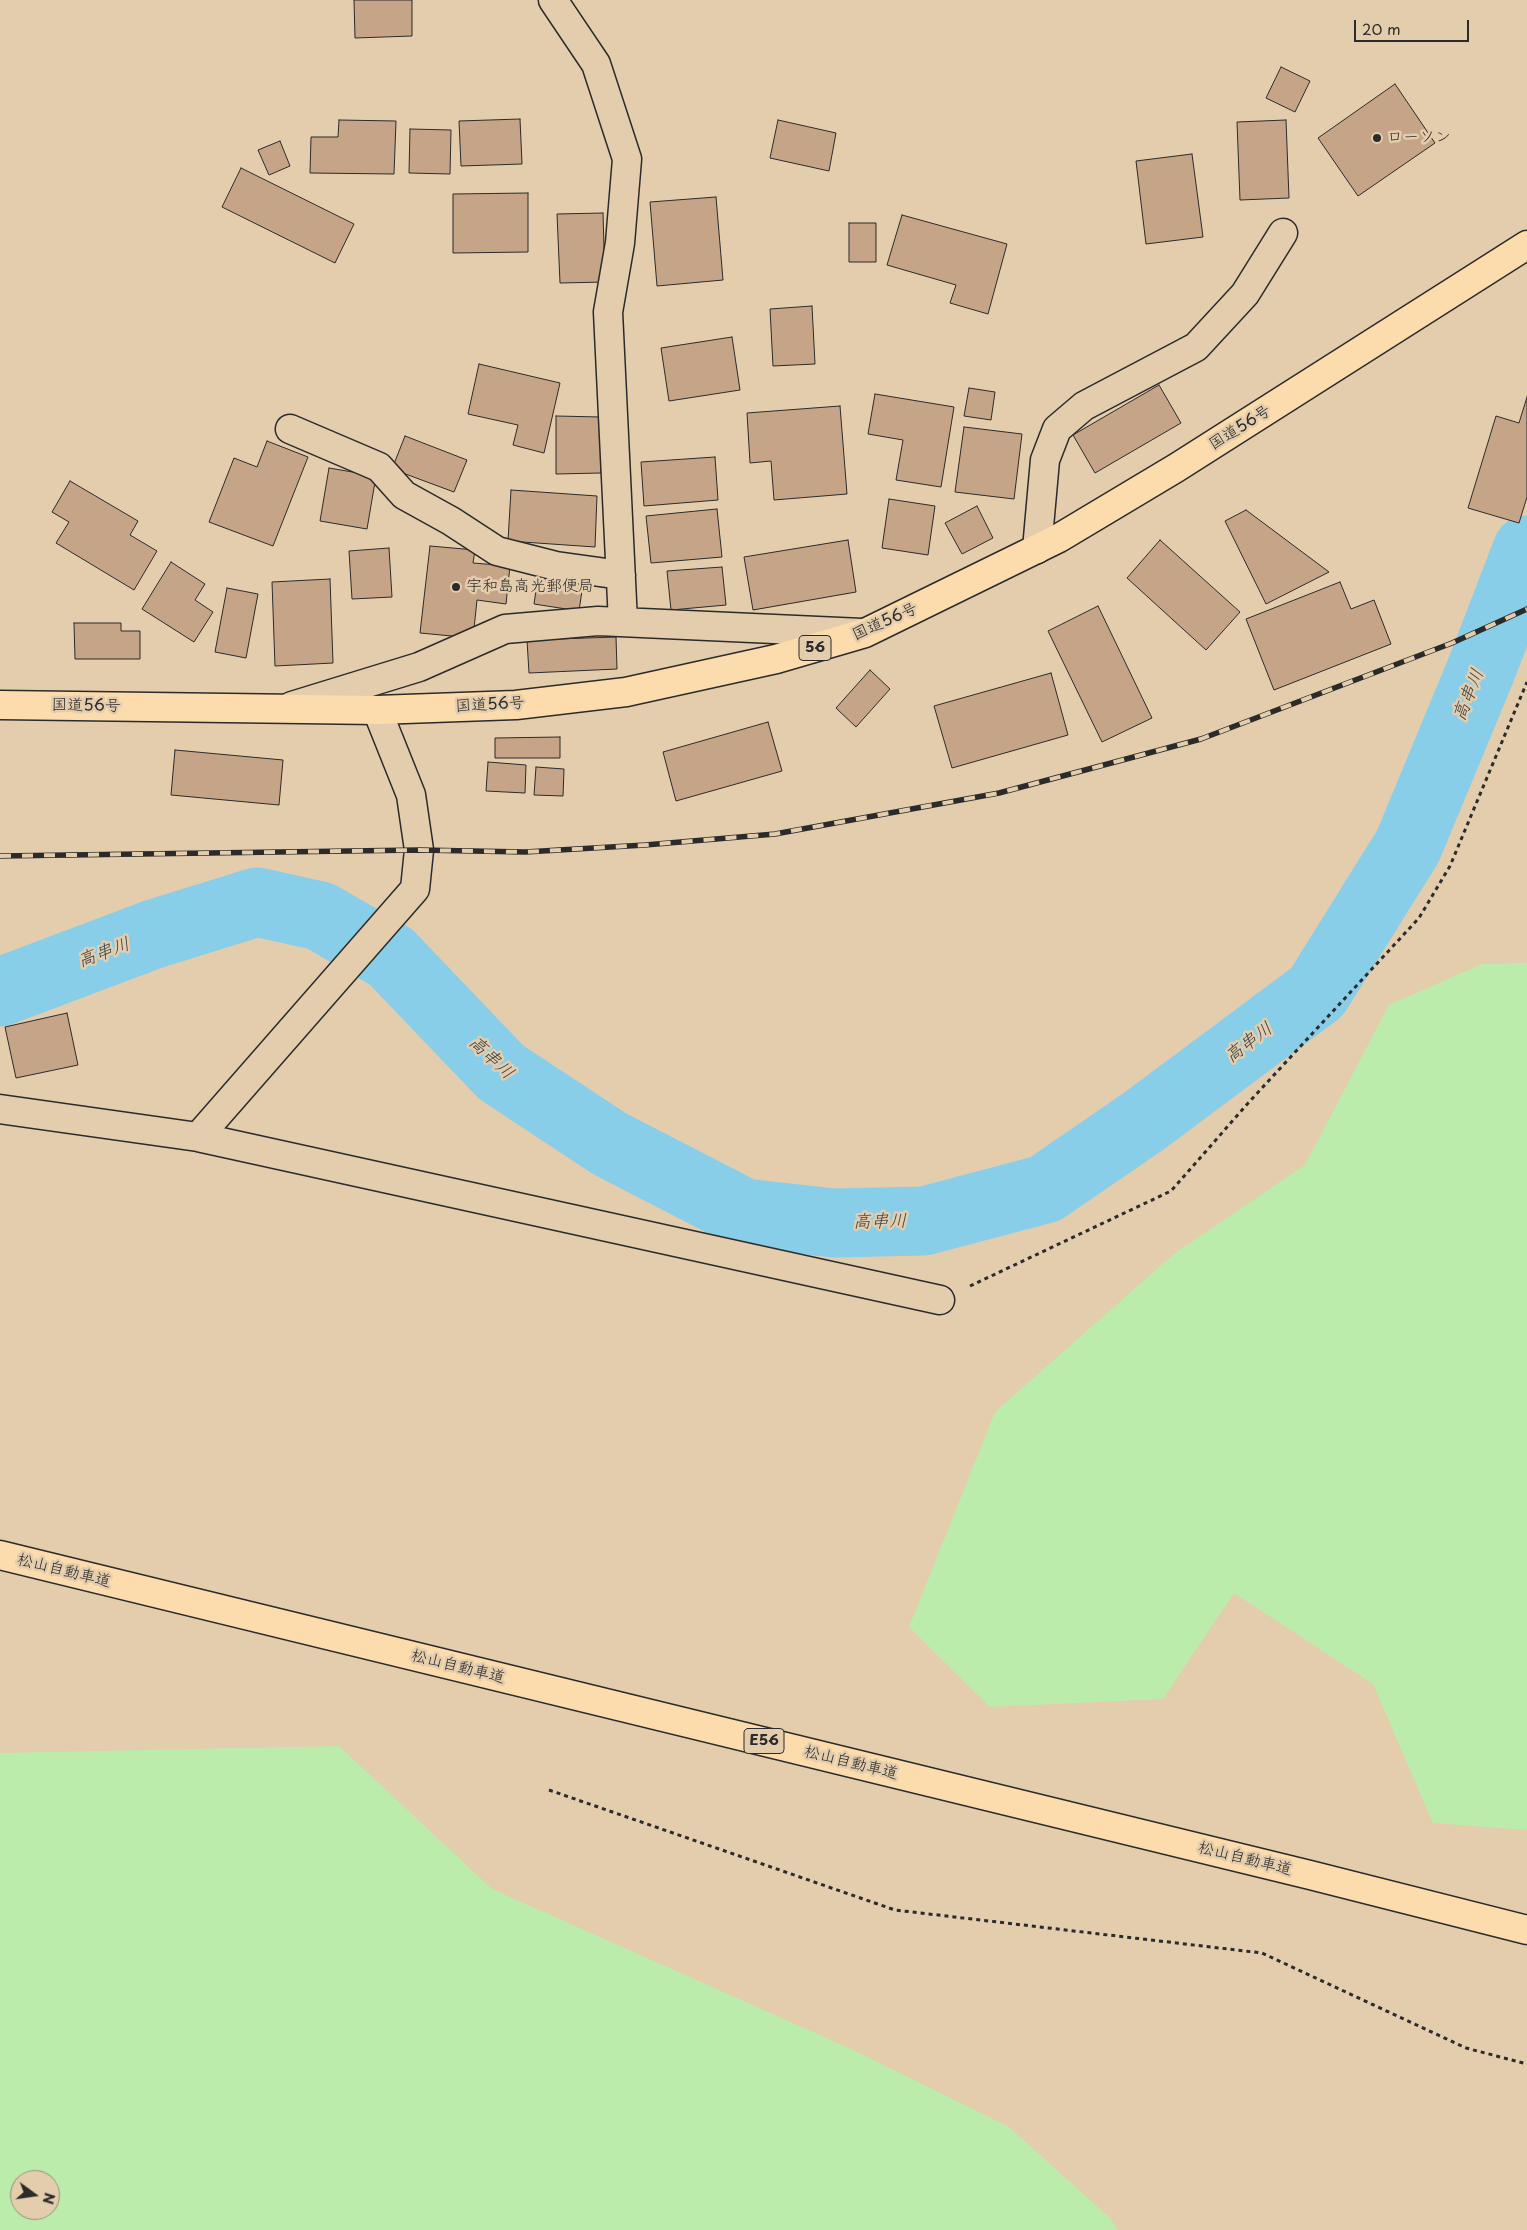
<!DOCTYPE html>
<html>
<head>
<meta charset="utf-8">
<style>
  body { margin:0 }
  #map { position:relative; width:1527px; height:2230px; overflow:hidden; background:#e4cdad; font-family:"Playpen Sans",sans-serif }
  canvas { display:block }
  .north { position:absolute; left:10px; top:2170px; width:50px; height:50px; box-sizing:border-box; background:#e4cdad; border:1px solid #9a8c79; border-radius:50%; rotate:104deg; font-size:14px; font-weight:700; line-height:20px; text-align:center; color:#2b2b2b }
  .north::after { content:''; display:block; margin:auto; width:18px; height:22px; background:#2b2b2b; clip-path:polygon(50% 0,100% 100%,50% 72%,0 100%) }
  .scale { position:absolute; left:1354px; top:20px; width:115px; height:22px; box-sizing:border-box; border:2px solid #2b2b2b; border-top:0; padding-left:6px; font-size:15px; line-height:18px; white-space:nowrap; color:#2b2b2b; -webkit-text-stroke:4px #e4cdad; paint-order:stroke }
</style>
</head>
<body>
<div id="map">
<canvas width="1527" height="2230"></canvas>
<div class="north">N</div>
<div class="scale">20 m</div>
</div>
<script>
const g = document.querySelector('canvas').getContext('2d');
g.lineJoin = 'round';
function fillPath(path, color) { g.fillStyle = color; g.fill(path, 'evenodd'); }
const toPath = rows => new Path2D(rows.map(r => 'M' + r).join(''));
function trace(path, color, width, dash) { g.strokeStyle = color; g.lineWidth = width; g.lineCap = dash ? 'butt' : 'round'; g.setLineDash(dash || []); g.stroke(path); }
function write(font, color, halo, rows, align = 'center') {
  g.font = font + ' "Playpen Sans","Klee One",sans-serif'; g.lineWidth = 5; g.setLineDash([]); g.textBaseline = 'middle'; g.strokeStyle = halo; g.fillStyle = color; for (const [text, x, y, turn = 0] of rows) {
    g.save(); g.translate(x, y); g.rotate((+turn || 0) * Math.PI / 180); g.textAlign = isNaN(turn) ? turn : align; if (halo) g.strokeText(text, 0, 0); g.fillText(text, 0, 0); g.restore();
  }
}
fillPath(toPath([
  [1527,963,1527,1830,1433,1823,1373,1684,1234,1593,1163,1699,990,1707,909,1627,995,1412,1174,1254,1305,1165,1389,1005,1482,964],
  [339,1746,492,1889,851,2049,1009,2127,1110,2218,1118,2230,0,2230,0,1753],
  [20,2180,50,2180,50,2210,20,2210]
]), '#bbecab');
trace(toPath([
  [0,992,154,934,257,902,320,916,391,957,501,1072,610,1144,744,1213,834,1223,924,1221,1045,1189,1144,1121,1317,992,1408,846,1481,670,1527,550]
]), '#88cee9', 69);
const building = toPath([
  [354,0,412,0,412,36,355,38,354,0],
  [1281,67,1310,81,1295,112,1266,98,1281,67],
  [1395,84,1435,143,1358,196,1318,138,1395,84],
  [520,119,522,164,461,166,459,121,520,119],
  [339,120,396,121,394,174,310,173,311,137,338,137,339,120],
  [778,120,836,133,829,171,770,158,778,120],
  [1286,120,1289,198,1240,200,1237,122,1286,120],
  [410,129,451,130,450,174,409,173,410,129],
  [280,141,290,166,269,175,258,150,280,141],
  [1192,154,1203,237,1146,244,1136,161,1192,154],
  [241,168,354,224,335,263,222,207,241,168],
  [528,193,528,252,453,253,453,194,528,193],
  [716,197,723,280,657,286,650,202,716,197],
  [603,213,605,282,560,283,557,214,603,213],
  [902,215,1007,244,988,314,950,303,956,285,887,265,902,215],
  [849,223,876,223,876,262,849,262,849,223],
  [812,306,815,364,773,366,770,309,812,306],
  [732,337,740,390,669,401,661,348,732,337],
  [479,364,560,383,544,453,513,445,518,425,468,414,479,364],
  [1159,385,1181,423,1095,473,1073,435,1159,385],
  [969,388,995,392,991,420,964,416,969,388],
  [875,394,954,407,941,487,896,480,903,440,868,434,875,394],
  [1527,397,1527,497,1519,523,1468,508,1496,416,1519,423,1527,397],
  [840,406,847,494,774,500,771,461,750,463,747,413,840,406],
  [556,416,601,417,601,473,556,474,556,416],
  [964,427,1022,434,1014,499,955,492,964,427],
  [405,436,467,460,454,492,392,469,405,436],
  [267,441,308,457,273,546,209,522,234,458,257,467,267,441],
  [715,457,718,500,644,506,641,462,715,457],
  [329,468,376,476,367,529,320,521,329,468],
  [70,481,138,521,130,535,157,551,134,590,56,543,69,522,52,512,70,481],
  [511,490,597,496,595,547,508,541,511,490],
  [889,499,935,506,928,555,882,548,889,499],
  [977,506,993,538,962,554,945,523,977,506],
  [717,509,722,557,651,563,646,516,717,509],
  [1246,510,1329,572,1266,604,1225,521,1246,510],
  [848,540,856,592,753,610,744,557,848,540],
  [1160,540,1240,612,1206,650,1127,578,1160,540],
  [430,546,475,550,473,563,510,566,506,604,477,600,473,638,420,633,430,546],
  [389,548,392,597,352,599,349,551,389,548],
  [171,562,205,584,195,600,213,612,194,642,142,609,171,562],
  [722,567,726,605,671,610,667,571,722,567],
  [538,577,583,584,579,611,534,604,538,577],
  [330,579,333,663,275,666,272,582,330,579],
  [1340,582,1351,609,1374,600,1391,644,1274,690,1246,619,1340,582],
  [227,588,258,594,246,658,215,652,227,588],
  [1098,606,1152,718,1102,742,1048,631,1098,606],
  [74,623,121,623,121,631,140,631,140,659,75,659,74,623],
  [616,637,617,669,529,673,527,640,616,637],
  [870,670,890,689,856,727,836,708,870,670],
  [1051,673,1068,735,952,768,934,706,1051,673],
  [768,722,782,771,676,801,663,752,768,722],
  [560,737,560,758,495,758,495,738,560,737],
  [175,750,283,760,279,805,171,795,175,750],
  [488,762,526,765,525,793,486,791,488,762],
  [536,767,564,769,563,796,534,795,536,767],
  [67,1013,78,1065,16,1078,5,1027,67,1013]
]);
fillPath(building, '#c6a487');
trace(building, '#2b2b2b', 1);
const minor = toPath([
  [553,0,596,64,627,159,620,243,608,312,623,622],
  [290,429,379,467,404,495,451,521,497,551,556,566,621,575],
  [1037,549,1045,460,1057,429,1084,406,1196,347,1245,294,1283,233],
  [292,706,419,667,505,629,598,621,862,633],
  [0,1109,198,1137,415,889,419,850,411,795,377,710],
  [198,1137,940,1300]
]);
const highway = toPath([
  [0,705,377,710,516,705,626,692,776,659,865,633,1059,538,1176,468,1527,245],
  [0,1555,1310,1875,1527,1930]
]);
trace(minor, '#2b2b2b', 31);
trace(highway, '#2b2b2b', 31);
trace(toPath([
  [970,1286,1171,1191,1250,1101,1419,918,1450,866,1527,682],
  [549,1790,895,1910,1262,1953,1466,2048,1527,2064]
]), '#2b2b2b', 3, [4, 4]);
trace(minor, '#e4cdad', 28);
trace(highway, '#fcdcac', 28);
const rail = toPath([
  [0,856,419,850,525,852,645,845,775,834,999,793,1201,739,1452,643,1527,609]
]);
trace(rail, '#2b2b2b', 5.5);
trace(rail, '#e4cdad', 4, [11]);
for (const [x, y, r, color] of [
  [1377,138,5,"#2b2b2b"],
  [456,587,5,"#2b2b2b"]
]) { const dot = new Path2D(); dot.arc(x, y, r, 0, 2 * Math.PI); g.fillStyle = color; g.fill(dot); trace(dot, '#e4cdad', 2); }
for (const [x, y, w] of [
  [815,648,32],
  [764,1741,40]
]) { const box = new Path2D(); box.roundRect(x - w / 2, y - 12.5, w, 25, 4); g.fillStyle = '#e4cdad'; g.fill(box); trace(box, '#2b2b2b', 1); }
write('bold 15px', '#2b2b2b', null, [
  ["56",815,648],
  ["E56",764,1741]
]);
write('16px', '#2b2b2b', '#e4cdad', [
  ["ローソン",1387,138],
  ["宇和島高光郵便局",466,587]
], 'left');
write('16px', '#2b2b2b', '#e4cdad', [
  ["国道56号",1240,428,-32],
  ["国道56号",885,622,-24],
  ["国道56号",490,705,-3],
  ["国道56号",86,706,1],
  ["松山自動車道",64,1571,14],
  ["松山自動車道",458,1667,14],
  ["松山自動車道",851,1763,14],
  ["松山自動車道",1245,1859,14]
]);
write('italic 18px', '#394348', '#e4cdad', [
  ["高串川",1469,695,-68],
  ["高串川",104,953,-20],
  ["高串川",1249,1043,-37],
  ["高串川",491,1058,43],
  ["高串川",880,1222,-1]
]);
</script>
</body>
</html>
